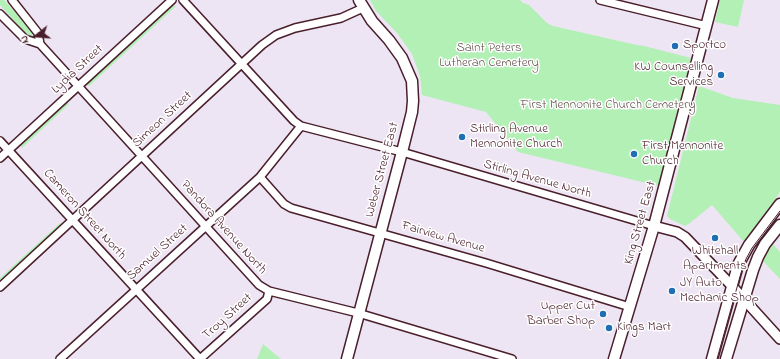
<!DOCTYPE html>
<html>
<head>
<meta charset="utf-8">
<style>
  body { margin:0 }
  #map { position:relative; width:780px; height:359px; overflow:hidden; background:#ede5f3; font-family:"Indie Flower",sans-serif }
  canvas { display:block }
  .north { position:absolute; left:16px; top:16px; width:40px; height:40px; -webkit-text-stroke:3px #fff; paint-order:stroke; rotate:253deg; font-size:11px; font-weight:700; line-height:16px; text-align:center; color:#4a1f2b }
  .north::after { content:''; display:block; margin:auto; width:14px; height:18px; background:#4a1f2b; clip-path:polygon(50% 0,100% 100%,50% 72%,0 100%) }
</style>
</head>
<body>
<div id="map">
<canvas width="780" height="359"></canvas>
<div class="north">N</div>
</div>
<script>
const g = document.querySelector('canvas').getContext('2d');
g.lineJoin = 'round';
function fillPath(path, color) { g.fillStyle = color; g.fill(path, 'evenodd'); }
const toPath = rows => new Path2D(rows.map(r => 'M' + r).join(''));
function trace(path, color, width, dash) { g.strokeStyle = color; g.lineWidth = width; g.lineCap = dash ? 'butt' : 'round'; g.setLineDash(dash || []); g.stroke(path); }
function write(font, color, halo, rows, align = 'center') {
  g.font = font + ' "Indie Flower",sans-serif'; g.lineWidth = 3; g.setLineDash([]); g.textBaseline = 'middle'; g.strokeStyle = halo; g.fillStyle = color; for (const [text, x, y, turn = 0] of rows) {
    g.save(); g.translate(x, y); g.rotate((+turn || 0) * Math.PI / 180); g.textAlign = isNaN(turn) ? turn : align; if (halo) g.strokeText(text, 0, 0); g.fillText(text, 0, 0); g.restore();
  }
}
fillPath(toPath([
  [0,0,4,0,28,26,34,38,24,32,0,5],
  [370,0,520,0,523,3,529,5,547,23,553,26,637,45,644,46,691,58,659,186,518,152,486,112,422,95,420,76,412,54,397,33,376,11],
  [720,0,744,0,738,27,715,22],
  [172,6,176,6,89,86,87,84],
  [699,86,733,98,780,105,780,192,766,214,744,242,712,205,690,223,685,226,670,219,667,216],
  [67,102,69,104,22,148,20,145],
  [60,223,63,225,0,281,0,278],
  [772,243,780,252,780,279,762,260],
  [263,344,281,359,257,359]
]), '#b3f0b6');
const minor = toPath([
  [12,0,38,33,40,44,259,285,269,291,358,313,512,359],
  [183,0,294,121,301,126,402,152,654,226],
  [600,0,707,26],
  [0,14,25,39,40,44],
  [0,141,200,359],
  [0,158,172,0],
  [260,177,284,204,291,208,486,263,630,307],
  [0,287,262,45,276,35,295,28,341,18,363,8],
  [60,359,260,177,301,126],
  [200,359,267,299,269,291]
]);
const tertiary = toPath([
  [654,226,677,232,685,237,732,286,780,339]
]);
const secondary = toPath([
  [347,359,402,152,412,112,413,101,412,81,402,58,389,40,372,21,359,0],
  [614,359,654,226,713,0],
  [712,359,738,265,749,245,780,204],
  [726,359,753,270,758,257,765,244,780,225]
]);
trace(minor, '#4a1f2b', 10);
trace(tertiary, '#4a1f2b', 12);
trace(secondary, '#4a1f2b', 13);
trace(minor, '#fff', 7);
trace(tertiary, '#fff', 9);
trace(secondary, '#fff', 10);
trace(toPath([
  [717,359,741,273,746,259,752,248,780,211]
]), '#4a1f2b', 1);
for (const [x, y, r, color] of [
  [675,46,4,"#1f6fb2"],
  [721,75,4,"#1f6fb2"],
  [462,137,4,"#1f6fb2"],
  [634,154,4,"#1f6fb2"],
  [715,238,4,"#1f6fb2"],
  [672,291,4,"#1f6fb2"],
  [603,314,4,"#1f6fb2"],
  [609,328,4,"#1f6fb2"]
]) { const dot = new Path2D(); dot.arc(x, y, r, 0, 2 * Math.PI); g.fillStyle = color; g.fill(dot); trace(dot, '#fff', 1.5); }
write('13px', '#4a1f2b', '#fff', [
  ["Sportco",683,46],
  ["KW Counselling",713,68,"right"],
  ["Services",713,83,"right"],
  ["Stirling Avenue",470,130],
  ["Mennonite Church",470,145],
  ["First Mennonite",642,147],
  ["Church",642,162],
  ["Whitehall",715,252,"center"],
  ["Apartments",715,267,"center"],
  ["JY Auto",680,284],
  ["Mechanic Shop",680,299],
  ["Upper Cut",595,307,"right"],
  ["Barber Shop",595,322,"right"],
  ["Kings Mart",617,328]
], 'left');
write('13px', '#64534e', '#fff', [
  ["Saint Peters",489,49],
  ["Lutheran Cemetery",489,64],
  ["First Mennonite Church Cemetery",608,106]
]);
write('13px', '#4a1f2b', '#fff', [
  ["Lydia Street",78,70,-43],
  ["Simeon Street",163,120,-43],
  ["Weber Street East",383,170,-75],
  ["Stirling Avenue North",537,180,16],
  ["Cameron Street North",84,215,48],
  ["King Street East",641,223,-74],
  ["Pandora Avenue North",223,228,48],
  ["Fairview Avenue",443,238,16],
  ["Samuel Street",158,253,-42],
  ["Troy Street",228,317,-42]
]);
</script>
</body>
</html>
